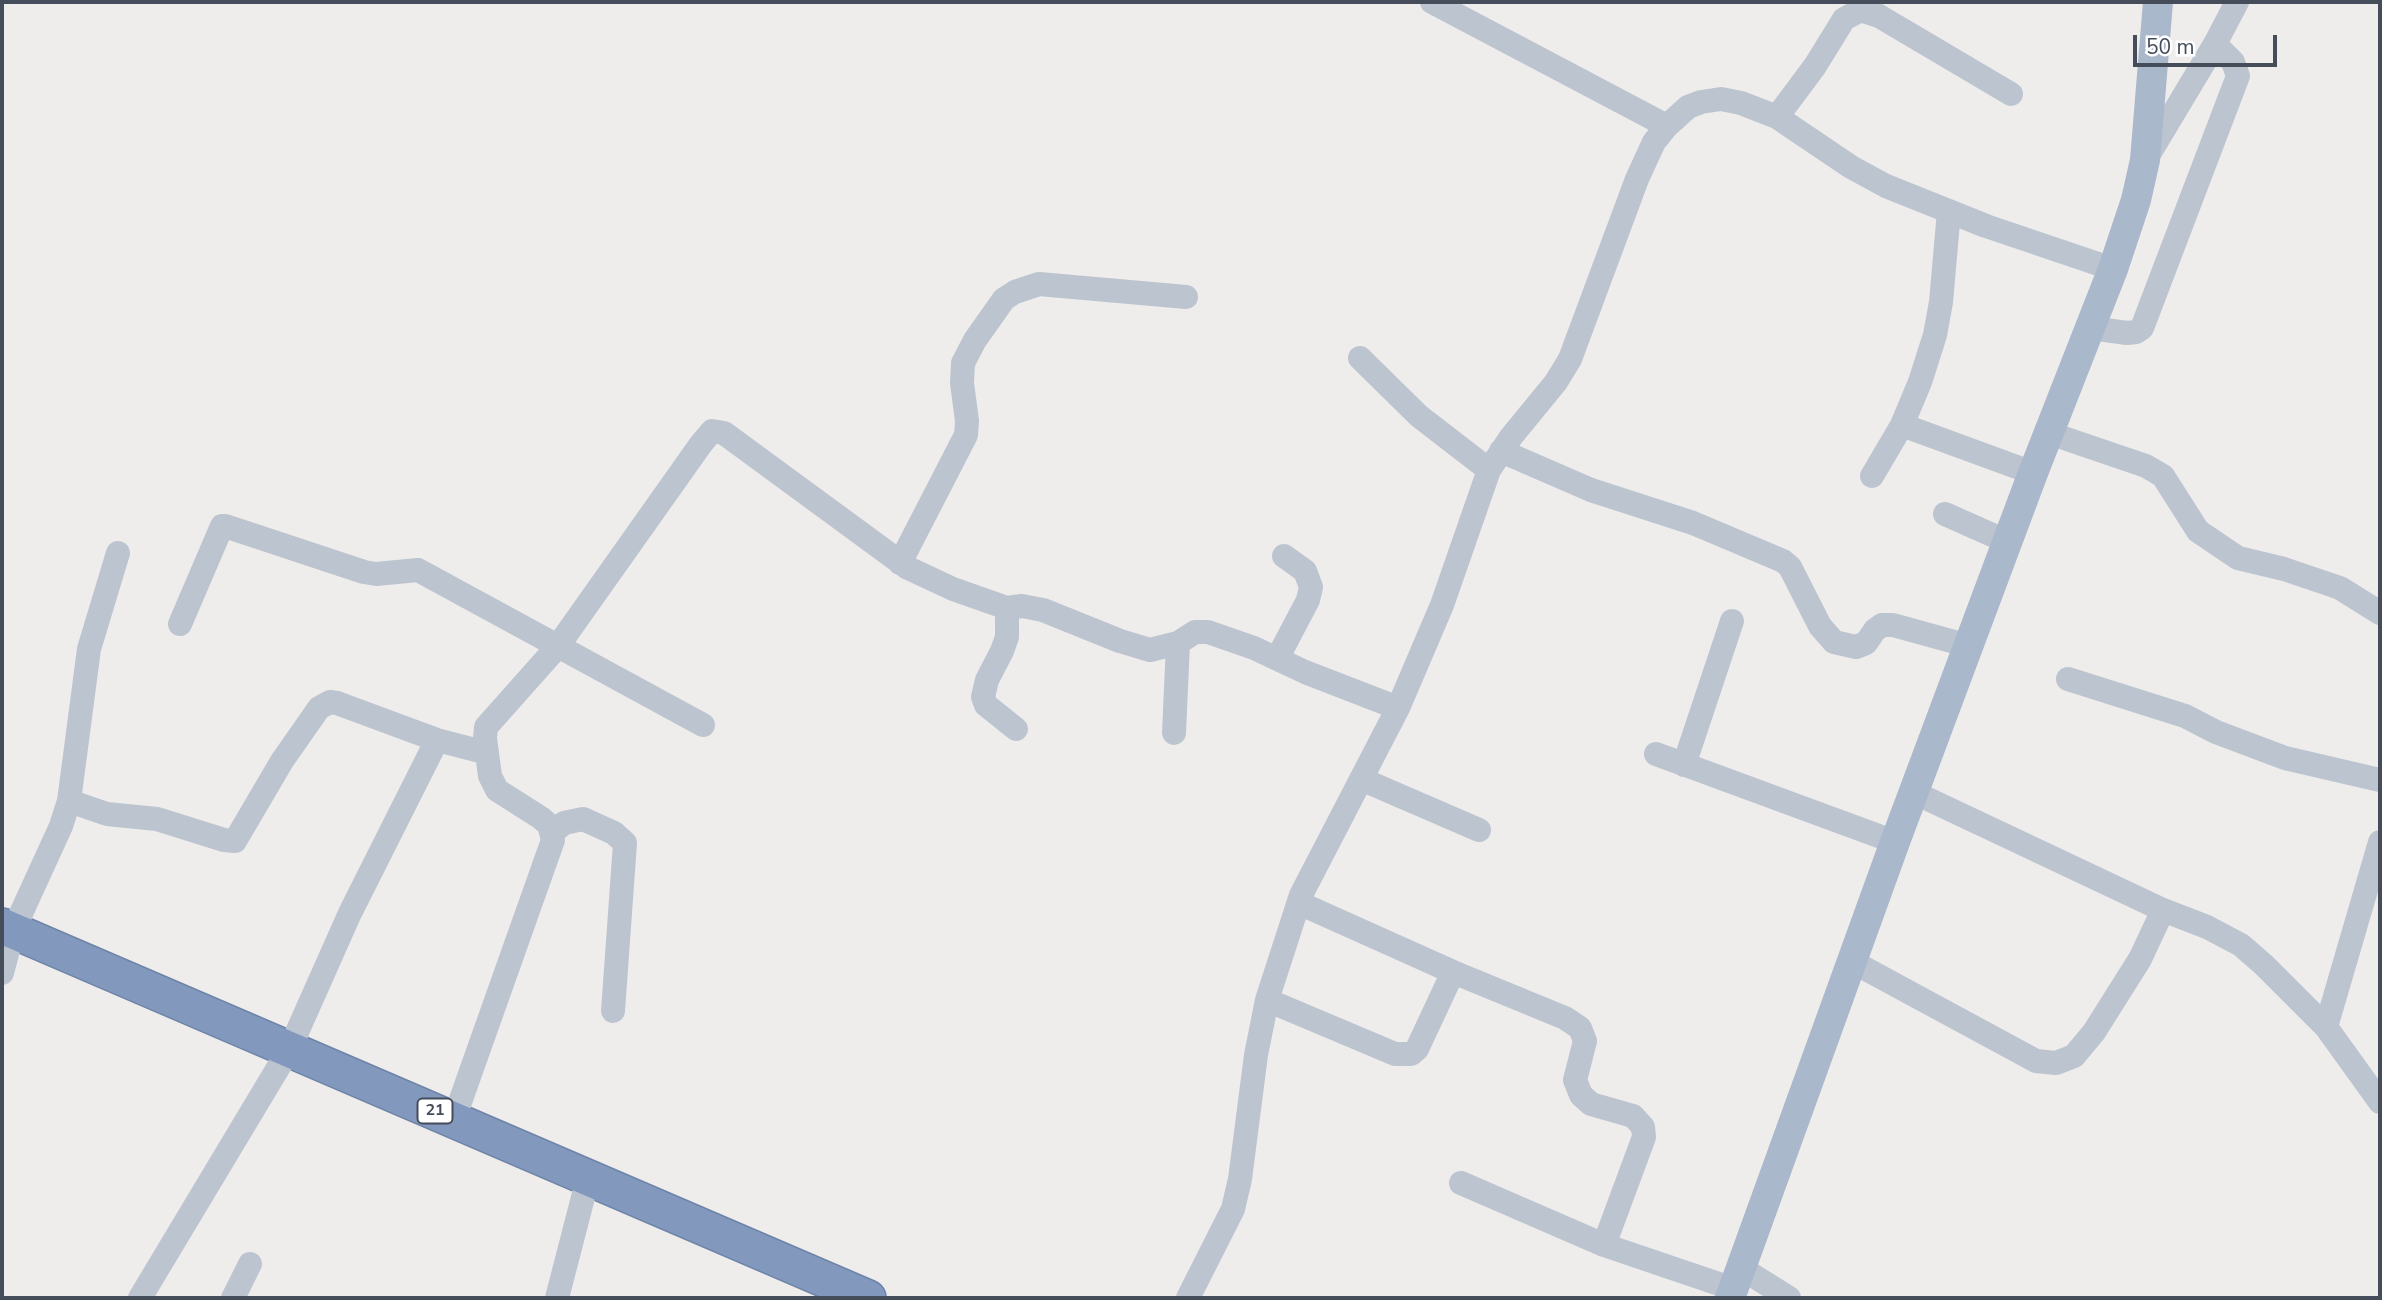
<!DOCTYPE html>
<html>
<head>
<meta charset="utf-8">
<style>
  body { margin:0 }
  #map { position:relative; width:2382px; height:1300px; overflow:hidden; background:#efecec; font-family:"Nunito Sans",sans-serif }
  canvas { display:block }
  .frame { position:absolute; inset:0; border:4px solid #444d59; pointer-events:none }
  .scale { position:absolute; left:2133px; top:35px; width:144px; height:32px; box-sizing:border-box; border:4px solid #444d59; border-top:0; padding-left:9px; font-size:21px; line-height:24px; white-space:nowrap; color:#444d59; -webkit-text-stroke:5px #fff; paint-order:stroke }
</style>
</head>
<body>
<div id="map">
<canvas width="2382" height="1300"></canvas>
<div class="frame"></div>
<div class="scale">50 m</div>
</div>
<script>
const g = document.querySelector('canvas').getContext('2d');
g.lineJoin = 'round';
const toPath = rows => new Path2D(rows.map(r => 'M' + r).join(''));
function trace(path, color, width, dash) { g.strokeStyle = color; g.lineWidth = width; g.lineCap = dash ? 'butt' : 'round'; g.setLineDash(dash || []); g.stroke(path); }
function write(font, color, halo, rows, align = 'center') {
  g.font = font + ' "Nunito Sans",sans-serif'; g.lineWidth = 7; g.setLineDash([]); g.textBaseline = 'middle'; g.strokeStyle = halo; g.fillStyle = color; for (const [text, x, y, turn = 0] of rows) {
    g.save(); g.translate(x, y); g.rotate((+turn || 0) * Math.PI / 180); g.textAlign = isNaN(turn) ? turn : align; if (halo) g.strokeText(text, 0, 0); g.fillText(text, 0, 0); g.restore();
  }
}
const highway = toPath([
  [2,926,868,1298]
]);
trace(highway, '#6d84a8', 38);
trace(toPath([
  [1432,2,1667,126],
  [1777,117,1815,66,1844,19,1861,10,1879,16,2011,94],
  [2146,159,2215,44,2237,2],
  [2091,328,2127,333,2136,332,2142,328,2238,76,2233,62,2215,44],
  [1360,358,1419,416,1489,470],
  [1902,425,2033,473],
  [2049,433,2146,466,2163,476,2198,531,2238,558,2284,569,2340,588,2380,613],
  [1501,451,1591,490,1693,523,1783,561,1790,567,1820,626,1834,642,1856,647,1866,643,1875,630,1882,625,1893,625,1969,646],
  [1872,476,1902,425,1920,382,1935,335,1941,302,1949,211],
  [1945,514,2008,542],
  [900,563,966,435,967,421,962,383,963,363,975,340,1004,299,1015,292,1039,284,1186,297],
  [1007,608,1007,637,1002,651,987,680,983,697,986,705,1016,729],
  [180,624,222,526,225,526,364,572,376,574,418,570,703,725],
  [1277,659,1308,600,1311,587,1305,571,1284,556],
  [2068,679,2185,716,2216,732,2285,758,2380,780],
  [1174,733,1178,643],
  [1656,754,1895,842],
  [1684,765,1732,621],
  [1361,779,1479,830],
  [1913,792,2163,910,2207,927,2241,945,2264,965,2326,1027,2380,1102],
  [69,801,107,814,157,819,224,840,235,841,282,761,319,708,330,702,337,703,437,740,487,753],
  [552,833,564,823,583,819,614,833,625,843,613,1011],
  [1299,903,1453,972,1565,1018,1580,1028,1585,1041,1575,1080,1581,1095,1591,1104,1633,1116,1643,1127,1644,1137,1604,1245],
  [1853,962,2036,1061,2056,1063,2074,1056,2094,1032,2140,959,2163,910],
  [2,973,13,931,61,826,69,801,89,649,118,553],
  [1267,1000,1395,1054,1411,1054,1417,1049,1453,972],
  [2326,1027,2380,842],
  [454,1119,553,840,549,825,541,818,497,790,490,776,485,738,486,727,558,646,701,444,712,431,724,433,908,568,953,589,1007,608,1022,606,1043,610,1120,641,1150,650,1178,643,1195,632,1208,632,1254,648,1305,672,1398,708],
  [1461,1183,1604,1245,1734,1289],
  [1741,1268,1789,1298],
  [140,1298,290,1048,350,913,437,740],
  [233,1298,250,1264],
  [557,1298,588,1178],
  [1188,1298,1233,1209,1240,1179,1256,1055,1267,1000,1301,895,1398,708,1442,605,1489,470,1511,437,1556,382,1570,359,1637,179,1654,142,1667,126,1688,107,1701,102,1721,99,1741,103,1777,117,1851,167,1886,186,1986,226,2113,269]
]), '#bcc5cf', 24);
trace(toPath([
  [1730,1298,1895,842,2033,473,2113,269,2136,200,2145,160,2158,2]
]), '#aab8cc', 30);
trace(highway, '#8299bd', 35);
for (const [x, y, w] of [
  [435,1111,35]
]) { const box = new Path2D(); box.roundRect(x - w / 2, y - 12.5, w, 25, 5); g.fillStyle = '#fff'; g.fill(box); trace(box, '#444d59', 2); }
write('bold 16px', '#444d59', null, [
  ["21",435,1111]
]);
</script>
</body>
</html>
